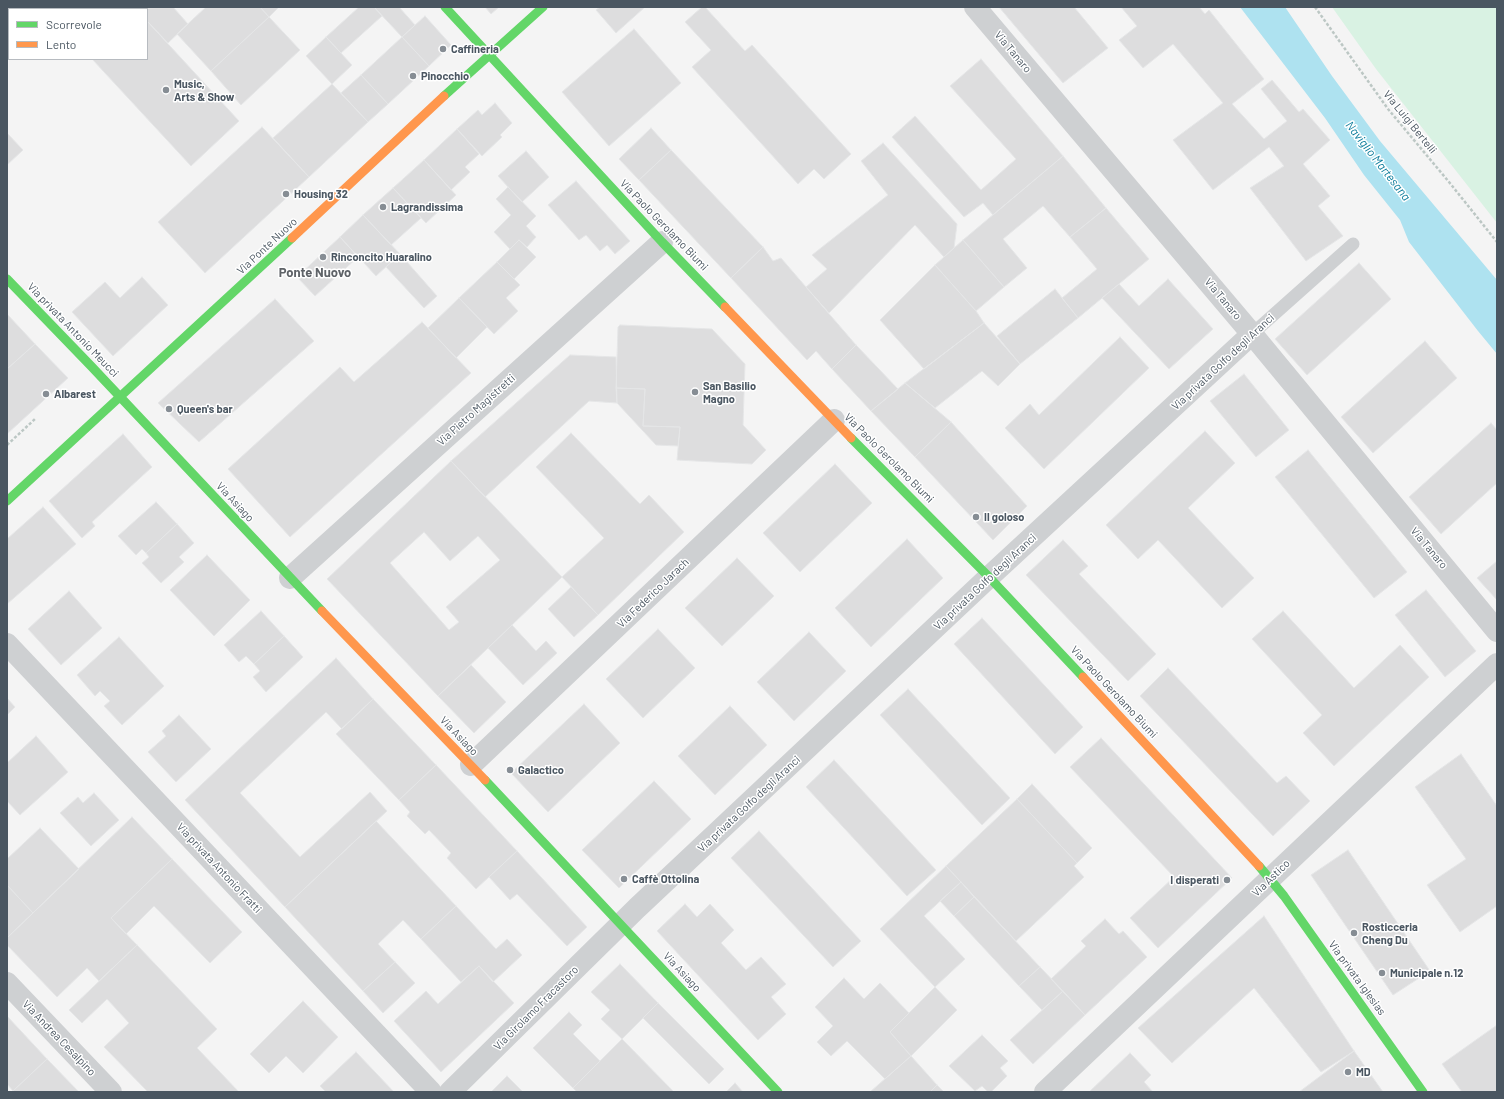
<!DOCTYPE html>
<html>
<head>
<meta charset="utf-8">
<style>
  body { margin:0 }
  #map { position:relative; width:1504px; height:1099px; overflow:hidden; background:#f4f4f4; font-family:Barlow,sans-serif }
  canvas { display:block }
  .frame { position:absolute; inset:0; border:8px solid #4a5661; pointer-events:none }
  .legend { position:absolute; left:8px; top:8px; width:140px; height:52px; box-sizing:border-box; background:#fff; border:1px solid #b7bbc0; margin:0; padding:5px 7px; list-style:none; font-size:12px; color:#4a5661 }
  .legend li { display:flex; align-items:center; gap:8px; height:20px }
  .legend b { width:20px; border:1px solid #b7bbc0 }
</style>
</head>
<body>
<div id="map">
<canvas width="1504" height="1099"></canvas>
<div class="frame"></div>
<ul class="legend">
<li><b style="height:5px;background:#63d668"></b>Scorrevole</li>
<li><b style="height:5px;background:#ff974d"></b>Lento</li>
</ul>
</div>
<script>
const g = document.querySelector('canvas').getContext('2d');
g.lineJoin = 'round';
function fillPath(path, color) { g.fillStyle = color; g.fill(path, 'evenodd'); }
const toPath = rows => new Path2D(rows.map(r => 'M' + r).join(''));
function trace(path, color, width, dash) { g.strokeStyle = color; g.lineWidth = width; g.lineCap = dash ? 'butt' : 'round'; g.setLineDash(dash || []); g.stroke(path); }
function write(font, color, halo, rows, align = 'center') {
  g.font = font + ' Barlow,sans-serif'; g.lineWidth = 3; g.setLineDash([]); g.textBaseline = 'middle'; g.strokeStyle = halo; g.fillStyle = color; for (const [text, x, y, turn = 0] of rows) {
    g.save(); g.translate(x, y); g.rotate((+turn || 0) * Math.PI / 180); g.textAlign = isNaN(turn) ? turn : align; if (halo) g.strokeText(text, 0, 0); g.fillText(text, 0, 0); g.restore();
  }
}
fillPath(toPath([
  [1332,7,1497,7,1497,223,1376,69]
]), '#d9f2e3');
fillPath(toPath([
  [1240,7,1285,7,1332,76,1380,141,1497,280,1497,354,1478,331,1409,242,1400,220,1364,175,1325,118]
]), '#aee2f0');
const building = toPath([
  [7,7,75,7,76,9,9,9,9,37,7,39,7,7],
  [87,7,134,7,136,9,85,9,87,7],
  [134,7,173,7,188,24,168,43,147,21,147,9,136,9,134,7],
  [206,7,260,7,269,17,211,71,177,34,206,7],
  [260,7,279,7,269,17,260,7],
  [359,7,374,7,382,16,341,53,326,37,359,7],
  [374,7,399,7,415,25,402,37,374,7],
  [485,7,499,7,491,14,485,7],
  [600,7,645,7,616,33,596,10,600,7],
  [702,7,705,7,745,51,752,45,851,154,824,179,814,169,798,184,692,67,711,50,685,22,702,7],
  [999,7,1074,7,1108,48,1063,83,999,7],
  [1121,7,1199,7,1205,14,1209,10,1264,79,1232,104,1264,139,1287,121,1261,89,1272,80,1299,112,1303,109,1330,140,1303,164,1330,196,1318,206,1343,236,1306,261,1250,188,1284,166,1269,147,1213,190,1173,140,1223,103,1173,44,1143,68,1119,40,1137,26,1121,7],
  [425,16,451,45,429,66,402,37,425,16],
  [269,17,300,50,241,105,211,71,269,17],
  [147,21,239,121,191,166,92,59,147,59,147,21],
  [634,29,681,83,609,146,562,92,634,29],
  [326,37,352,65,332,84,306,56,326,37],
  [402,37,429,66,388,104,361,75,402,37],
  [981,59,1063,156,993,215,983,203,964,217,892,137,915,116,981,190,1016,159,950,86,981,59],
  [361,75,388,104,368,122,341,93,361,75],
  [332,84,368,122,309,177,273,138,332,84],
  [495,103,512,123,500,135,502,137,482,156,457,129,478,110,482,115,495,103],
  [262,127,309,177,205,273,158,222,262,127],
  [651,128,671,150,639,180,619,159,651,128],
  [457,129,479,154,465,167,470,172,451,190,424,160,457,129],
  [7,133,23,150,7,165,7,133],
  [883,143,957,224,954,248,944,257,915,225,829,313,806,287,827,269,812,255,888,195,861,161,883,143],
  [671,150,763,247,731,278,639,180,671,150],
  [526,151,549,177,522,202,498,176,526,151],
  [1063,156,1106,208,1070,237,1043,206,1003,239,1027,268,1004,287,963,240,1063,156],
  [424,160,456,195,426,223,393,188,424,160],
  [576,181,630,241,615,254,607,245,600,251,586,235,579,240,548,205,576,181],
  [508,187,536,216,526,226,536,237,527,247,519,240,510,249,494,232,511,215,496,199,508,187],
  [393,188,421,218,391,245,363,215,393,188],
  [1106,208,1149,259,1078,318,1062,298,1097,269,1070,237,1106,208],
  [363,215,400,254,376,276,340,237,363,215],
  [340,237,358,257,315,296,297,277,340,237],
  [519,240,536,257,514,279,497,262,519,240],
  [963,240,1004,287,976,311,935,265,963,240],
  [763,247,773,261,781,258,856,345,832,369,816,351,807,360,731,278,763,247],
  [400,254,437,296,424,308,386,267,400,254],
  [497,262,520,285,506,298,518,311,494,334,459,298,497,262],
  [1359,263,1391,299,1307,375,1275,339,1359,263],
  [935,265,976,311,984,323,924,369,880,320,935,265],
  [142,277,168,305,113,356,72,312,105,282,120,298,142,277],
  [1168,279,1213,329,1169,369,1102,298,1119,284,1139,306,1168,279],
  [1055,289,1078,318,1020,364,997,336,1055,289],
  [459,298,487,327,456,358,428,328,459,298],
  [275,299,314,341,199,442,158,403,275,299],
  [7,314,35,344,7,369,7,314],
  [422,322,471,373,290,537,228,469,340,367,354,382,422,322],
  [984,323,1020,364,998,386,982,371,935,408,905,383,984,323],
  [620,325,712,329,745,364,743,425,766,450,752,464,677,460,680,427,643,426,645,389,616,388,618,327,620,325],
  [1120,337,1149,368,1044,469,1005,428,1030,404,1039,415,1120,337],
  [1425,341,1457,378,1373,453,1341,417,1425,341],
  [35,344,68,378,7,434,7,369,35,344],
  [856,345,898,389,871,411,832,369,856,345],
  [570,355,616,357,617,403,589,401,485,497,451,461,570,355],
  [1244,374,1289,430,1256,457,1210,401,1244,374],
  [905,383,951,422,915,457,871,411,905,383],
  [616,388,645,389,643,426,680,427,678,446,656,445,617,403,616,388],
  [951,422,1027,506,993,540,915,457,951,422],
  [1491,423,1497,430,1497,483,1441,534,1409,497,1491,423],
  [1205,431,1235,463,1188,508,1254,578,1222,608,1158,540,1138,559,1106,525,1205,431],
  [571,433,640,504,649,495,684,532,598,615,562,577,604,538,536,467,571,433],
  [123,434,152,467,92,522,95,526,82,538,49,501,123,434],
  [1308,450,1407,572,1374,598,1275,477,1308,450],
  [451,461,562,577,438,696,327,579,451,461],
  [424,532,450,561,478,536,500,560,446,607,459,622,449,630,390,563,424,532],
  [835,464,872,503,800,572,763,533,835,464],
  [156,502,177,524,146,553,142,549,136,555,118,536,156,502],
  [43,507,76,544,7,604,7,539,43,507],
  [177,524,194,543,179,557,184,562,161,583,142,563,149,557,146,553,177,524],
  [907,539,943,578,871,647,835,608,907,539],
  [1063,540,1088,566,1079,574,1156,654,1128,681,1026,575,1063,540],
  [207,555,250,600,214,636,170,590,207,555],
  [737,558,774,596,722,646,685,608,737,558],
  [1497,561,1497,600,1477,578,1497,561],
  [571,587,598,615,574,637,548,609,571,587],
  [1426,590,1476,651,1445,677,1395,615,1426,590],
  [69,591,102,628,61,665,28,629,69,591],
  [261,611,284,636,254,664,246,656,239,662,224,645,261,611],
  [1283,611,1354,688,1400,645,1429,677,1334,766,1303,733,1322,715,1252,639,1283,611],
  [982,618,1083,727,1055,754,954,644,982,618],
  [512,625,536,651,546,641,557,653,523,685,488,648,512,625],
  [658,629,695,668,643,718,606,679,658,629],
  [809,632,846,671,794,721,757,682,809,632],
  [284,636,303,657,266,692,253,677,260,671,254,664,284,636],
  [119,637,164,686,122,725,104,706,110,701,100,691,95,696,77,675,119,637],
  [336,658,373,699,342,729,326,712,240,793,300,857,370,792,387,811,285,907,185,800,336,658],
  [471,665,506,702,474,733,438,696,471,665],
  [1168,668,1277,783,1286,776,1310,801,1273,836,1140,696,1168,668],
  [908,689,1010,798,982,825,880,715,908,689],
  [7,698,15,707,7,715,7,698],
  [373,699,436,765,399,800,336,734,373,699],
  [584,704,620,743,548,812,511,773,584,704],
  [730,706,767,745,715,795,678,756,730,706],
  [179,715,211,749,176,782,148,752,166,736,162,731,179,715],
  [36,736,68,772,20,815,7,801,7,763,36,736],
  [1101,738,1232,878,1158,948,1130,918,1174,877,1070,767,1101,738],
  [1461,754,1497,806,1497,906,1460,932,1427,885,1466,859,1415,787,1461,754],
  [834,760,936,870,907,896,806,787,834,760],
  [436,765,517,851,476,889,447,858,451,853,429,830,425,834,407,816,410,812,399,800,436,765],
  [654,781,691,819,619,888,582,850,654,781],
  [1032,784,1092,848,1077,863,1017,799,1032,784],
  [94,793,119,820,91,846,60,813,78,797,83,803,94,793],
  [1017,799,1077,863,1074,866,1084,877,1016,941,946,866,1017,799],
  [132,817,172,859,111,918,137,945,99,981,87,968,57,997,7,945,7,938,132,817],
  [376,821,456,906,421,939,403,920,378,944,395,962,363,991,285,907,376,821],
  [40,828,79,869,33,913,7,885,7,859,40,828],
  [759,831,861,941,833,967,731,858,759,831],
  [1348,850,1430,971,1393,995,1311,875,1348,850],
  [517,851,587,927,567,946,517,894,510,900,489,877,517,851],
  [172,859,242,932,210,963,154,906,126,934,111,918,172,859],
  [946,866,961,882,924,916,965,959,935,987,880,929,946,866],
  [961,882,974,897,954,916,940,901,961,882],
  [7,885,33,913,7,938,7,885],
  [974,897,1040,967,1019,986,954,916,974,897],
  [685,904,697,917,710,904,734,930,721,943,746,970,761,957,786,984,771,997,786,1014,758,1040,657,931,685,904],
  [456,906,496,949,507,939,522,955,493,982,479,966,461,982,421,939,456,906],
  [1264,916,1354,1051,1321,1072,1254,988,1172,1063,1138,1028,1264,916],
  [1105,919,1119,934,1123,931,1147,957,1085,1015,1051,979,1086,946,1081,941,1105,919],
  [137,945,217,1029,197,1048,239,1092,148,1092,104,1047,129,1023,107,999,82,1023,69,1010,137,945],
  [395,962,415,983,383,1013,363,991,395,962],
  [620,964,658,1003,622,1039,601,1019,610,1010,591,992,620,964],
  [479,966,514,1003,441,1072,394,1021,426,991,438,1004,479,966],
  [1040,967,1063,991,1042,1010,1019,986,1040,967],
  [844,978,864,999,880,983,909,1013,890,1032,911,1056,885,1079,847,1041,831,1056,817,1042,833,1026,815,1007,844,978],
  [935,987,957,1010,911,1056,890,1032,935,987],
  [1063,991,1085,1015,1033,1064,1010,1040,1063,991],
  [303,1001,338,1037,303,1073,286,1056,269,1073,250,1054,303,1001],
  [658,1003,724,1069,709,1084,643,1018,658,1003],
  [569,1012,582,1025,573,1034,600,1061,573,1088,533,1048,569,1012],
  [7,1016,47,1059,13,1091,7,1084,7,1016],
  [1497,1025,1497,1092,1462,1092,1442,1064,1497,1025],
  [982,1035,1008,1061,1000,1068,1007,1076,991,1092,988,1092,982,1086,975,1091,949,1066,982,1035],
  [622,1039,674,1092,577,1092,573,1088,622,1039],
  [1354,1051,1383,1092,1299,1092,1354,1051],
  [356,1052,394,1092,326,1092,320,1086,356,1052],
  [1130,1053,1151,1075,1144,1082,1153,1092,1089,1092,1130,1053],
  [911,1056,937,1085,930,1092,870,1092,911,1056],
  [47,1059,79,1092,15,1092,13,1091,47,1059],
  [507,1076,523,1092,491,1092,507,1076],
  [735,1083,743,1092,726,1092,735,1083],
  [937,1085,944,1092,930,1092,937,1085]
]);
fillPath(building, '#ddddde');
trace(building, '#e5e6e7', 1);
trace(toPath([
  [1315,7,1388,109,1449,182,1497,242],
  [7,445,35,419]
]), '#bcc7c4', 2.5, [3, 2]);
trace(toPath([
  [1252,334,1353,244]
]), '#ced0d2', 13);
trace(toPath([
  [975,7,1252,334,1497,631],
  [290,578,662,242],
  [7,644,431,1092],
  [471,765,834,420],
  [7,983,111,1092],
  [450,1092,637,908,989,577,1252,334],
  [1045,1092,1497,664]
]), '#ced0d2', 22);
trace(toPath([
  [445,7,662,242,725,307],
  [444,96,543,7],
  [7,279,91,366,322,611],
  [851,438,989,577,1083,677],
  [7,501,292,238],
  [485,780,778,1092],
  [1259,866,1284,896,1423,1092]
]), '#63d668', 9);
trace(toPath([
  [292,238,444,96],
  [725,307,851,438],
  [322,611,485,780],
  [1083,677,1259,866]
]), '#ff974d', 9);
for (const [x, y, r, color] of [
  [443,49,4,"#868d94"],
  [413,76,4,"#868d94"],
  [166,90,4,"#868d94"],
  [286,194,4,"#868d94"],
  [383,207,4,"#868d94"],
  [323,257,4,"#868d94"],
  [695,392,4,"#868d94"],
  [46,394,4,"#868d94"],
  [169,409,4,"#868d94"],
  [976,517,4,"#868d94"],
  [510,770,4,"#868d94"],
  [624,879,4,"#868d94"],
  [1227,880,4,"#868d94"],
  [1354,933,4,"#868d94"],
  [1382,973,4,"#868d94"],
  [1348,1072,4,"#868d94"]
]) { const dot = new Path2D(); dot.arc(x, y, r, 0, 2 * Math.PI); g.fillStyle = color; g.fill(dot); trace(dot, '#fff', 1.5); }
write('bold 11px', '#4a5661', '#fff', [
  ["Caffineria",451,49],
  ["Pinocchio",421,76],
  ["Music,",174,84],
  ["Arts & Show",174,97],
  ["Housing 32",294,194],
  ["Lagrandissima",391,207],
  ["Rinconcito Huaralino",331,257],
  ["San Basilio",703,386],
  ["Magno",703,399],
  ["Albarest",54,394],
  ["Queen's bar",177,409],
  ["Il goloso",984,517],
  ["Galactico",518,770],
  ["Caffè Ottolina",632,879],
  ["I disperati",1219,880,"right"],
  ["Rosticceria",1362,927],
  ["Cheng Du",1362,940],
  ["Municipale n.12",1390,973],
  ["MD",1356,1072]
], 'left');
write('11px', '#4a5661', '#fff', [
  ["Via Tanaro",1013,52,50],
  ["Via Luigi Bertelli",1410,122,51],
  ["Via Paolo Gerolamo Biumi",664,225,46],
  ["Via Ponte Nuovo",267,246,-43],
  ["Via Tanaro",1223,299,50],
  ["Via privata Antonio Meucci",73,330,46],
  ["Via privata Golfo degli Aranci",1223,362,-43],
  ["Via Pietro Magistretti",476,410,-42],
  ["Via Paolo Gerolamo Biumi",889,458,45],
  ["Via Asiago",235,502,47],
  ["Via Tanaro",1429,548,50],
  ["Via privata Golfo degli Aranci",985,582,-43],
  ["Via Federico Jarach",653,593,-44],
  ["Via Paolo Gerolamo Biumi",1114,692,47],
  ["Via Asiago",459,736,46],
  ["Via privata Golfo degli Aranci",749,804,-43],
  ["Via privata Antonio Fratti",219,868,47],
  ["Via Astico",1271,878,-44],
  ["Via Asiago",682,972,47],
  ["Via privata Iglesias",1357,978,54],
  ["Via Girolamo Fracastoro",536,1008,-45],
  ["Via Andrea Cesalpino",59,1038,46]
]);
write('italic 12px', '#0c7c9b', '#fff', [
  ["Naviglio Martesana",1378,161,52]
]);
write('bold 13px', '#5f6368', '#fff', [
  ["Ponte Nuovo",315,273]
]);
</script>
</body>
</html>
